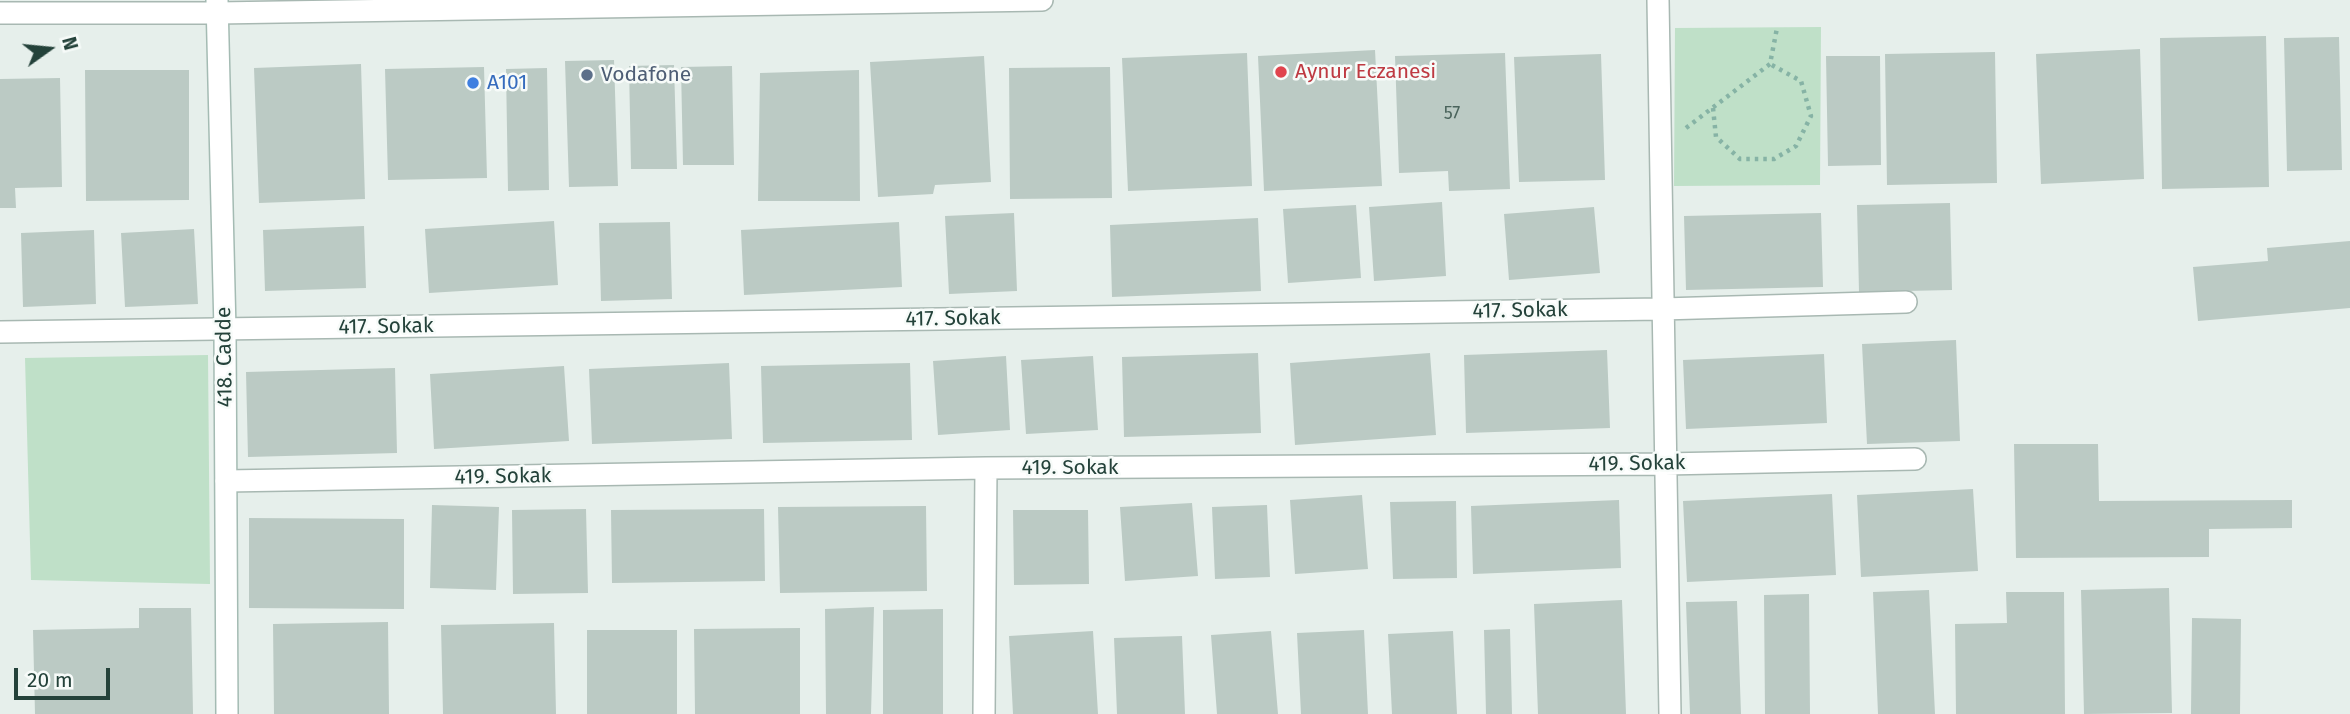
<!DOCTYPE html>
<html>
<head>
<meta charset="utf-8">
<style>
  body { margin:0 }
  #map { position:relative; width:2350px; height:714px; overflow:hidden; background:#e6efeb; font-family:"Fira Sans",sans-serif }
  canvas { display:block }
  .north { position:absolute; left:14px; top:14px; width:70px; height:70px; -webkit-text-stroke:5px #f7fbf9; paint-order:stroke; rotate:75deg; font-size:19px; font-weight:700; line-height:28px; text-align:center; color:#24423a }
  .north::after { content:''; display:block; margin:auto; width:24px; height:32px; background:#24423a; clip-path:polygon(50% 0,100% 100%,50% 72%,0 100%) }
  .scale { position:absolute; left:14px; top:668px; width:96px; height:32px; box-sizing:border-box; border:4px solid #24423a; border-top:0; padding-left:9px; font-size:21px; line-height:24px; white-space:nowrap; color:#24423a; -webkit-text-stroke:5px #f7fbf9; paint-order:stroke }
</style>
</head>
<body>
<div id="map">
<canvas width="2350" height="714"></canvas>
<div class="north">N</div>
<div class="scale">20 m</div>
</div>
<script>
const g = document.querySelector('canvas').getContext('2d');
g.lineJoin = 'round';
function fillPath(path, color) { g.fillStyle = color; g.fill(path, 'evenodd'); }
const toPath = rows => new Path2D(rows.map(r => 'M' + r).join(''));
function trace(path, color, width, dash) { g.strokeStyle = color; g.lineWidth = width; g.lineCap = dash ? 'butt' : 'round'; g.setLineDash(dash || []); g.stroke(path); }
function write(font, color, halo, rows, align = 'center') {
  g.font = font + ' "Fira Sans",sans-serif'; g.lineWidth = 5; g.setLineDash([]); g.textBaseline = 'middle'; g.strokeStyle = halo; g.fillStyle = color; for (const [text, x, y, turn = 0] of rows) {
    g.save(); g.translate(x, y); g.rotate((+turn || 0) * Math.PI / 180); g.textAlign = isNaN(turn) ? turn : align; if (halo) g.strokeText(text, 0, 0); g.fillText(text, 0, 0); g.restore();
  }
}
fillPath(toPath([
  [1821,27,1820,185,1674,186,1675,28],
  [208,355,210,584,31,580,25,358]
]), '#bfe0c8');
fillPath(toPath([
  [2266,36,2269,187,2162,189,2160,38],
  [2339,37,2342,170,2287,171,2284,38],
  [2140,49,2144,179,2041,184,2036,54],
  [1375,50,1382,186,1264,191,1258,56],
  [1995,52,1997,183,1887,185,1885,54],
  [1247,53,1252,186,1128,191,1122,58],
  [1505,53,1510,189,1449,191,1448,171,1399,173,1395,56],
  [1601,54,1605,180,1519,182,1514,57],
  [984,56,991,182,935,185,933,194,878,197,870,62],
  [1826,56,1880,56,1881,165,1828,166],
  [614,60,618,186,569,187,565,61],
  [361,64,365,199,259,203,254,68],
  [674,65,677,169,631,169,629,66],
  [732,66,734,165,683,165,681,67],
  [484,67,487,178,388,180,385,69],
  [1110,67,1112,198,1010,199,1009,68],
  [547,68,549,190,508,191,506,69],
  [85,70,189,70,189,200,86,201],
  [859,70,860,201,758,201,760,73],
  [60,78,62,187,15,188,16,208,0,208,0,79],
  [1442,202,1446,276,1374,281,1369,207],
  [1950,203,1952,290,1859,292,1857,205],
  [1356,205,1361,278,1288,283,1283,209],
  [1594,207,1600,273,1509,280,1504,214],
  [1014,213,1017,291,949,294,945,216],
  [1821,213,1823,287,1686,290,1684,216],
  [1258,218,1261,291,1112,297,1110,225],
  [554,221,558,285,429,293,425,229],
  [670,222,672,299,601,301,599,223],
  [899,222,902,287,744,295,741,230],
  [364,226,366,288,265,291,263,230],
  [194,229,198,304,125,307,121,233],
  [94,230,96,304,23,307,21,233],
  [2350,241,2350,308,2198,321,2193,267,2268,261,2267,248],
  [1956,340,1960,441,1867,444,1862,344],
  [1607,350,1610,428,1466,433,1464,355],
  [1258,353,1261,433,1124,437,1122,357],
  [1430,353,1436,435,1295,445,1290,363],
  [1824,354,1827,423,1686,429,1683,360],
  [1006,356,1010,430,938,435,933,361],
  [1093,356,1098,430,1026,434,1021,360],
  [729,363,732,439,592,444,589,369],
  [910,363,912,440,763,443,761,366],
  [564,366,569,441,434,449,430,374],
  [395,368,397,453,248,457,246,372],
  [2014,444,2098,444,2099,501,2292,500,2292,528,2209,529,2209,557,2016,558],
  [1973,489,1978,571,1861,577,1857,495],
  [1832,494,1836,575,1687,582,1683,501],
  [1362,495,1368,569,1295,574,1290,500],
  [1619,500,1621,568,1473,574,1471,506],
  [1456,501,1457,578,1393,579,1390,502],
  [1192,503,1198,576,1125,581,1120,507],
  [432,505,499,507,496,590,430,588],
  [1267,505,1270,577,1215,579,1212,507],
  [926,506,927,591,780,593,778,507],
  [586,509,588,593,513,594,512,510],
  [764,509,765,581,612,583,611,510],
  [1013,510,1088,510,1089,584,1014,585],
  [249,518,404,519,404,609,249,608],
  [2169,588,2172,713,2084,714,2081,590],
  [1929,590,1935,714,1878,714,1873,592],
  [2006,592,2064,592,2065,714,1956,714,1955,624,2007,623],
  [1809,594,1810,714,1765,714,1764,595],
  [1622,600,1626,714,1538,714,1534,604],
  [1737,601,1741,714,1690,714,1686,602],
  [874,607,871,714,826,714,825,609],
  [139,608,191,608,193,714,35,714,33,630,139,628],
  [943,609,943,714,883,714,883,610],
  [2192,618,2241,619,2240,714,2191,714],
  [388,622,389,714,274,714,273,624],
  [554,623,556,714,443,714,441,625],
  [800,628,800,714,695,714,694,629],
  [1510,629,1512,714,1486,714,1484,630],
  [587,630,677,630,677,714,587,714],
  [1364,630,1368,714,1301,714,1297,633],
  [1093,631,1098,714,1013,714,1009,636],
  [1271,631,1278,714,1217,714,1211,635],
  [1453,631,1457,714,1392,714,1388,634],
  [1182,636,1185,714,1117,714,1114,638]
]), '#bbcac4');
const street = toPath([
  [1658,0,1670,714],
  [0,13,217,13,1042,0],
  [0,332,1662,309,1906,302],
  [226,481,986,468,1665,464,1915,459],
  [984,714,986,468]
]);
const secondary = toPath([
  [217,0,225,330,227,714]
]);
trace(street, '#a8b8b2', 24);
trace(secondary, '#a4bbb3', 24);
trace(toPath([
  [1713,108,1716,137,1740,159,1774,159,1796,146,1811,116,1801,81,1770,64],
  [1686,128,1770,64,1777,28]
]), '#86b3a5', 4.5, [3.5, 5]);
trace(street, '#fff', 21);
trace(secondary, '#fff', 21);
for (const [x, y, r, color] of [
  [1281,72,7,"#e0444e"],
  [587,75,7,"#5c6f8a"],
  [473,83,7,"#3f7fe0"]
]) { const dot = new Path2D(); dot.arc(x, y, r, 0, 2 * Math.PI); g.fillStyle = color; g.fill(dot); trace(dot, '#f7fbf9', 2.5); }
write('18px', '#4a645c', null, [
  ["57",1452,114]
]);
write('21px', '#be3a42', '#f7fbf9', [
  ["Aynur Eczanesi",1295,72]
], 'left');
write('21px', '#4e5e75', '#f7fbf9', [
  ["Vodafone",601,75]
], 'left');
write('21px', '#366cbe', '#f7fbf9', [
  ["A101",487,83]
], 'left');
write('21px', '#24423a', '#f7fbf9', [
  ["417. Sokak",1520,311,-1],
  ["417. Sokak",953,319,-1],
  ["417. Sokak",386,327,-1],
  ["418. Cadde",225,357,-91],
  ["419. Sokak",1637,464,-1],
  ["419. Sokak",1070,468],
  ["419. Sokak",503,477,-1]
]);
</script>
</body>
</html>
